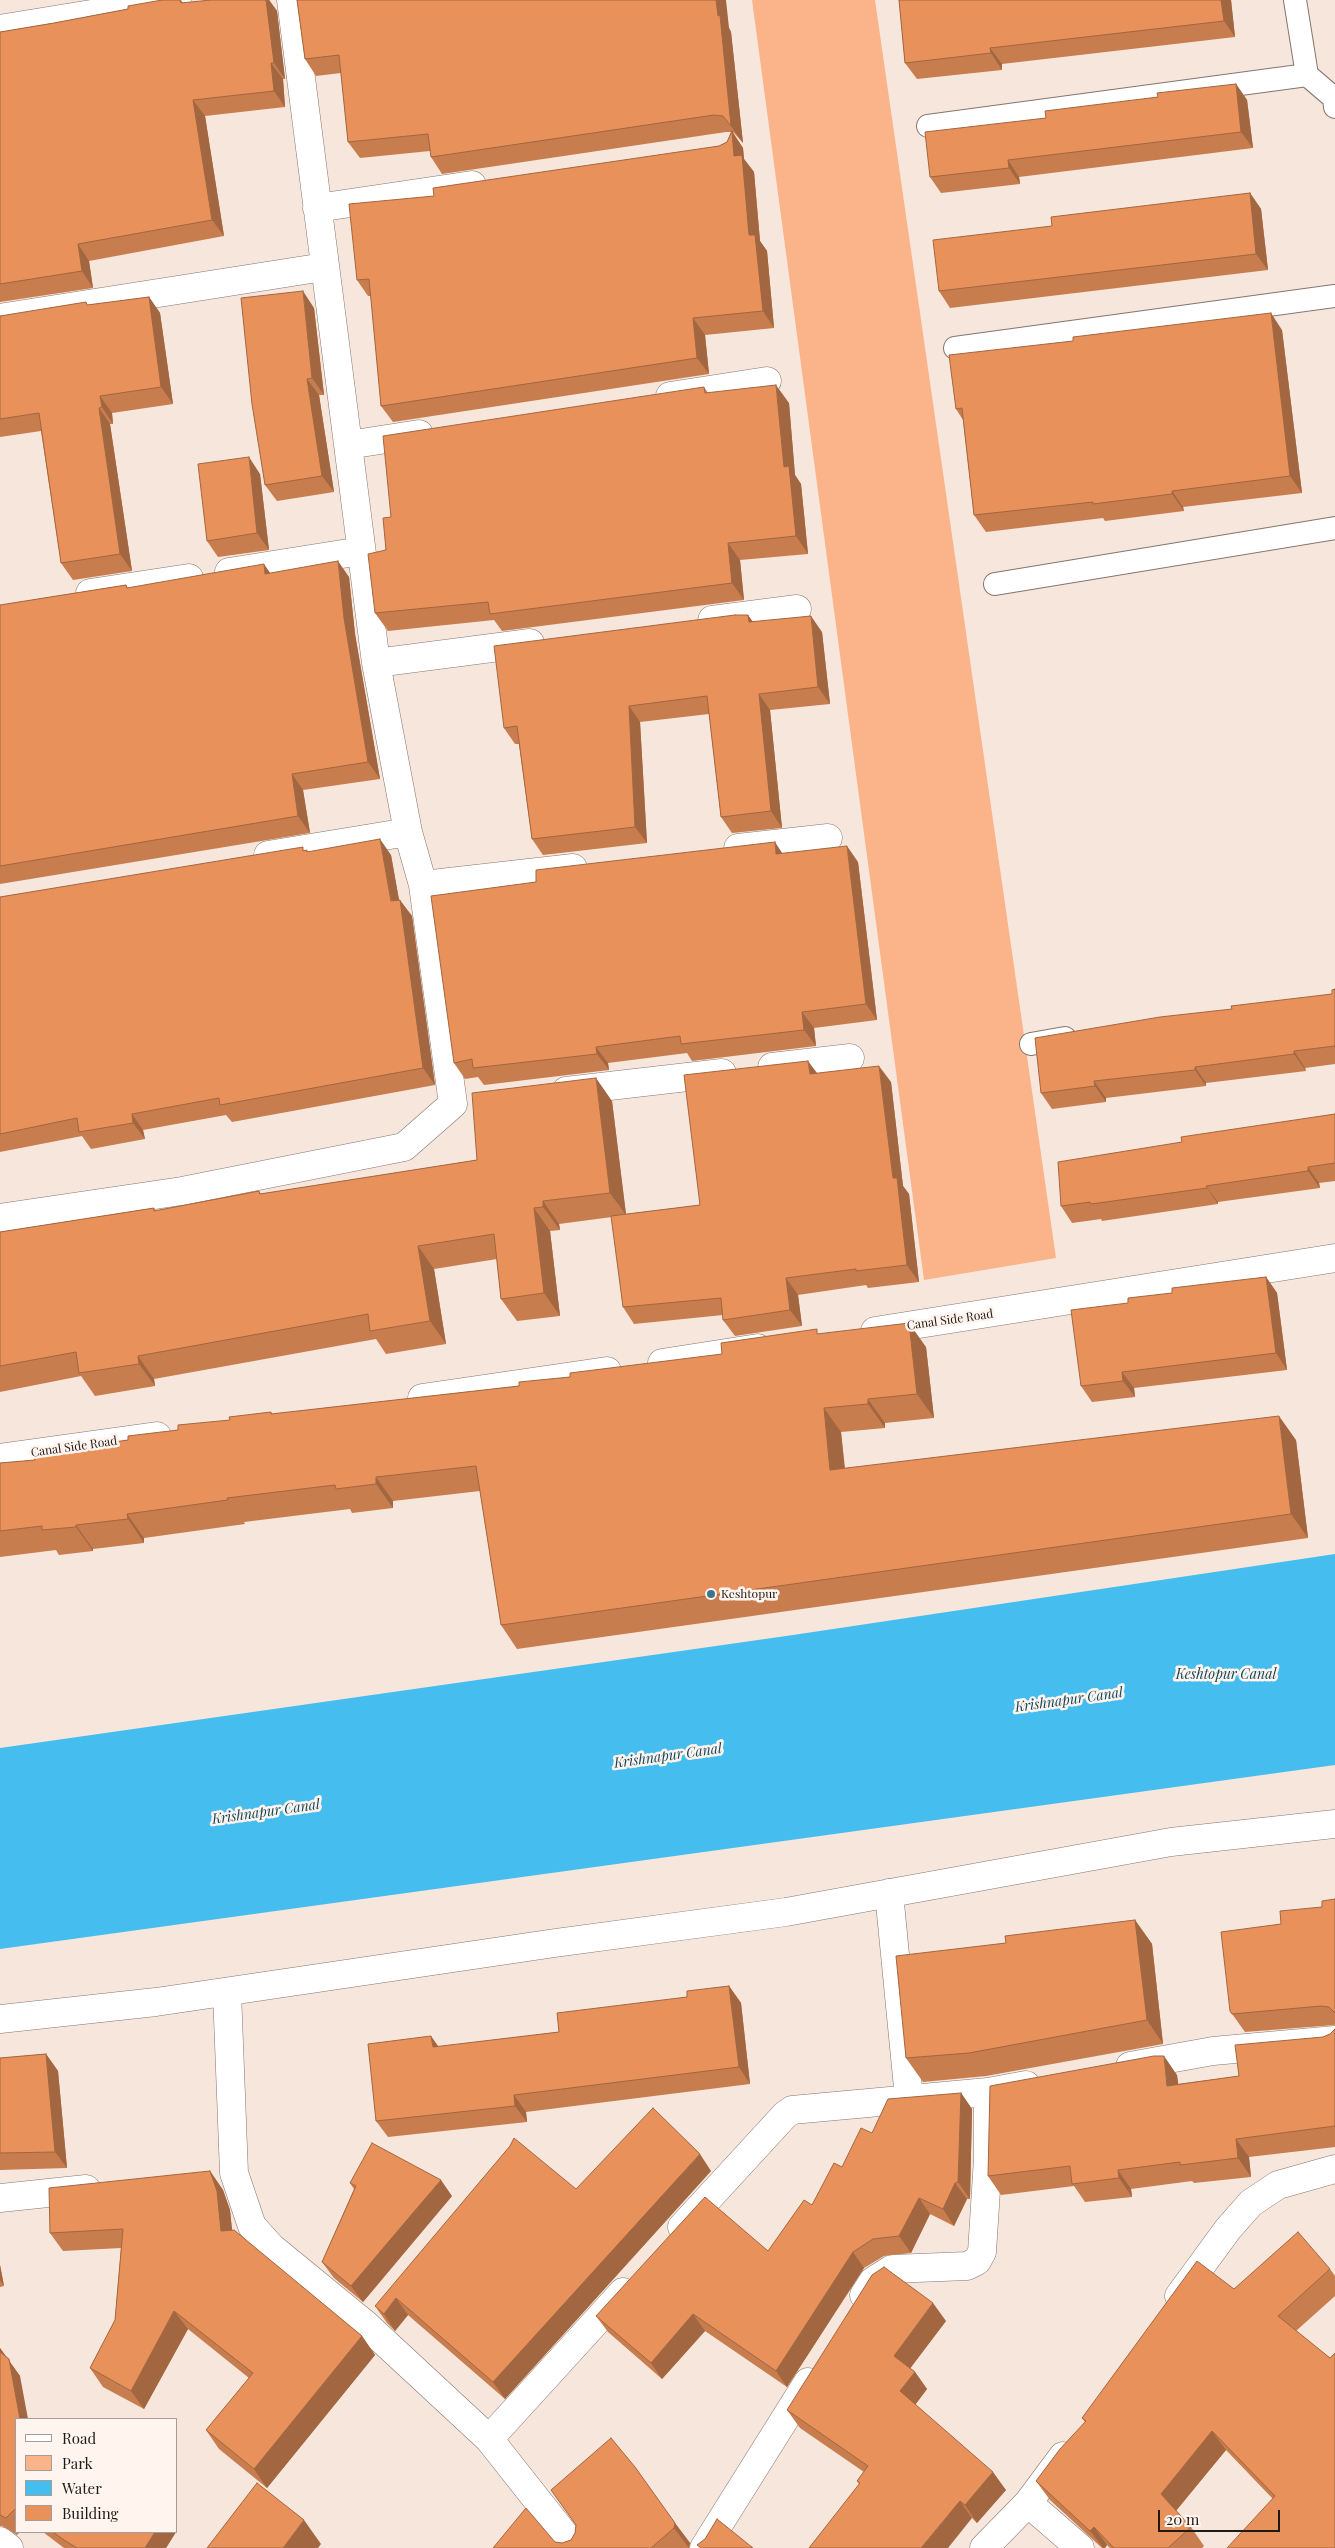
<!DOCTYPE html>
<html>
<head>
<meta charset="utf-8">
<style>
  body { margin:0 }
  #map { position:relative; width:1335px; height:2548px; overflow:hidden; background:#f7e6dc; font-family:"Playfair Display",serif }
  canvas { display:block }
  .legend { position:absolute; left:15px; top:2418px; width:162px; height:115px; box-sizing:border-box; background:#fff4ee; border:1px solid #a69d98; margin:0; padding:6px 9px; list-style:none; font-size:15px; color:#201a17 }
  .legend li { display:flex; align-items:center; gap:10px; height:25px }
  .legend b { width:25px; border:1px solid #a69d98 }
  .scale { position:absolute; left:1158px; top:2510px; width:122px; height:22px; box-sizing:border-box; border:2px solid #201a17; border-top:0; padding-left:6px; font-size:15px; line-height:18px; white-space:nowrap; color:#201a17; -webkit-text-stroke:4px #fff4ee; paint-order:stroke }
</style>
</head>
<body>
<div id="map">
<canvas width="1335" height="2548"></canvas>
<ul class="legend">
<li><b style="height:6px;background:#fff"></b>Road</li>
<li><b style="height:14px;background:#fbb489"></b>Park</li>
<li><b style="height:14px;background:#45beef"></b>Water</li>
<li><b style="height:14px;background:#e8915b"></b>Building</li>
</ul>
<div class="scale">20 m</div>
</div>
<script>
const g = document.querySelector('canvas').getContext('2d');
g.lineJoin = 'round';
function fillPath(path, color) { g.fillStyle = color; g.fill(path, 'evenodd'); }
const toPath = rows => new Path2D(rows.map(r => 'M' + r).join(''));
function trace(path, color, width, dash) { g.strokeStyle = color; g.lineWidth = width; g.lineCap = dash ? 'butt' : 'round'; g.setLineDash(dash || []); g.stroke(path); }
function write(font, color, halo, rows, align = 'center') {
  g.font = font + ' "Playfair Display",serif'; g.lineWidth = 5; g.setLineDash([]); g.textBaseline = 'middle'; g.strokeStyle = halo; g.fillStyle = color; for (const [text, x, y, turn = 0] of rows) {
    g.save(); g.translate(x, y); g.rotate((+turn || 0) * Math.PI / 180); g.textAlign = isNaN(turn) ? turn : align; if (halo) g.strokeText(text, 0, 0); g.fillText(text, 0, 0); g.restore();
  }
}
fillPath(toPath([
  [752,0,875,0,1056,1258,924,1280]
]), '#fbb489');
fillPath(toPath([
  [1335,1554,1335,1765,0,1949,0,1748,793,1635]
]), '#45beef');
const lane = toPath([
  [1295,0,1307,75],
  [928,126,1307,75,1334,98,1335,107],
  [955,348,1335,296],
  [995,584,1335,528],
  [1031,1044,1065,1038]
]);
const street = toPath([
  [317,208,472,185],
  [0,318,324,267],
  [670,396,767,381],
  [348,445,419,434],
  [229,572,361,551],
  [90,593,189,578],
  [712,620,797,609],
  [376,663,530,643],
  [738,848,828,838],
  [268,855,408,832],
  [423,885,573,868],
  [772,1067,850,1058],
  [566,1091,722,1073],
  [0,1218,182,1191,404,1147,453,1104,423,885,408,832,376,663,291,0],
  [889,1893,909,2098],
  [227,1992,234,2173,252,2226,271,2247,365,2324,489,2439,575,2548],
  [0,2019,156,2002,555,1943,786,1912,1171,1842,1335,1824],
  [1130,2066,1213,2051,1335,2040],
  [0,2198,86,2189],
  [682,2227,785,2115,792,2110,988,2092],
  [864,2295,873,2281,892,2269,967,2266,977,2261,982,2252,988,2159,988,2092,1026,2085],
  [1179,2296,1228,2229,1251,2203,1278,2185,1335,2169],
  [489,2439,623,2292],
  [1028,2503,1080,2548],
  [0,2541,9,2548],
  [704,2548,808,2382],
  [984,2548,1028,2503,1063,2456]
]);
const secondary = toPath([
  [0,29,177,0],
  [875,1331,1335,1258],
  [662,1363,758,1348],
  [422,1398,607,1371],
  [0,1458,157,1436]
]);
trace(lane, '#85766d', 24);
trace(street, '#85766d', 29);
trace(secondary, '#85766d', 29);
trace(lane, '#fff', 22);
trace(street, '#fff', 28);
trace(secondary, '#fff', 28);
fillPath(toPath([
  [162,0,181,0,183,3,211,0,269,0,277,11,285,79,283,79,285,107,205,116,224,236,89,261,93,288,0,302,0,32,54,23,128,9],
  [297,0,729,28,731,32,743,143,734,133,732,132,743,148,744,159,754,172,760,241,767,251,774,328,705,335,709,374,393,422,381,406,371,296,368,296,357,280,434,196,719,146,727,142,731,132,726,132,442,174,431,157,430,151,360,158,348,142,341,73,316,76,305,59],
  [899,0,1231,0,1235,37,1002,64,1002,70,917,79,905,63],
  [1236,84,1247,100,1253,148,1019,177,1020,184,941,193,930,177,1046,118,1158,97],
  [1250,193,1261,209,1268,270,950,308,939,291,1052,226],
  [149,297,160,313,173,404,112,413,113,424,110,424,132,571,73,580,61,563,41,431,0,437,0,316,88,305],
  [314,308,324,395,319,395,334,492,277,501,265,485],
  [1282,330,1302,493,1183,507,1184,511,1105,521,1103,518,986,532,974,515,963,420,956,409],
  [704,387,708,393,789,403,795,475,801,484,808,554,740,560,744,600,502,631,494,620,388,631,375,613,391,517],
  [260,474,269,550,218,557,207,541],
  [271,573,349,577,355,634,380,779,303,790,310,833,0,884,0,605,126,585,128,588],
  [748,615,752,621,822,632,830,704,770,710,782,828,732,833,721,817,709,714,640,722,647,843,543,855,532,839,519,744,515,744,504,728],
  [305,850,308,852,391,855,399,900,412,916,435,1085,232,1122,226,1115,143,1130,145,1139,91,1149,82,1136,0,1152,0,897],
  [858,862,877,1020,814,1028,816,1046,692,1061,687,1053,608,1063,609,1070,484,1085,478,1077,465,1079,454,1063],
  [1335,989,1335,1064,1305,1068,1306,1071,1206,1083,1206,1086,1106,1098,1106,1102,1052,1109,1041,1093,1232,1009,1332,994],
  [817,1073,891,1082,903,1186,909,1194,919,1282,868,1288,866,1285,798,1295,802,1326,735,1336,723,1320,723,1315,634,1324,623,1307,612,1217,559,1224,560,1230,550,1231,560,1316,517,1321,501,1299,497,1259,434,1269,446,1344,386,1354,376,1339,154,1379,155,1386,95,1396,81,1376,0,1392,0,1232,154,1208,155,1211,259,1191,261,1194,477,1160,612,1101,626,1214,700,1205],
  [1335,1114,1335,1181,1319,1183,1320,1188,1218,1202,1218,1204,1102,1221,1101,1219,1072,1223,1061,1206,1182,1142],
  [1266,1277,1277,1293,1287,1370,1134,1388,1135,1397,1092,1402,1081,1386,1128,1303,1172,1293],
  [820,1334,926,1347,934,1418,885,1423,885,1428,841,1432,845,1468,1296,1440,1308,1538,517,1649,501,1625,480,1491,393,1501,393,1508,352,1513,350,1509,244,1522,245,1524,144,1538,144,1543,93,1549,93,1551,59,1555,56,1550,0,1557,0,1463,35,1460,128,1440,271,1412,272,1414,519,1386,570,1377,722,1354],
  [1335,1899,1335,2025,1245,2032,1230,2011,1281,1924,1322,1907],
  [1135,1920,1152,1944,1163,2044,986,2076,923,2082,906,2058],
  [729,1986,741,2003,750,2084,526,2112,527,2122,388,2137,376,2121,439,2047,559,2032,687,1997],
  [1335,2029,1335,2147,1249,2157,1251,2177,1194,2183,1192,2181,1131,2189,1132,2197,1085,2202,1074,2186,1001,2195,988,2176,1177,2075,1178,2084,1239,2076,1323,2037,1330,2034],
  [46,2054,58,2071,67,2168,0,2170,0,2058],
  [961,2093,972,2109,970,2199,967,2199,954,2226,930,2214,911,2253,884,2256,864,2268,787,2387,705,2331,662,2379,608,2332,596,2316,768,2251,812,2205,842,2167,872,2133],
  [210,2171,223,2190,230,2210,232,2230,362,2336,375,2355,267,2488,219,2449,206,2430,249,2378,188,2329,144,2409,103,2387,90,2368,115,2320,121,2248,63,2251,50,2233],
  [711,2171,505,2399,408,2315,395,2331,387,2323,375,2306,576,2189],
  [350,2183,452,2196,363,2302,334,2278,322,2262,354,2189],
  [0,2265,4,2286,0,2287],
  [1330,2269,1335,2276,1335,2296,1296,2331,1330,2358,1335,2548,1272,2498,1226,2450,1176,2511,1191,2527,1204,2546,1202,2548,1110,2548,1107,2545,1105,2548,1102,2548,1050,2500,1036,2481,1085,2422,1082,2418,1234,2289],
  [946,2321,910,2368,915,2372,927,2389,915,2405,1006,2490,977,2523,972,2518,859,2484,857,2481,864,2472,800,2428,787,2410],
  [0,2348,20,2376,16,2419,16,2532,20,2532,17,2535,2,2526,0,2526],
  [611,2438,690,2543,689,2548,493,2548,555,2542,562,2543,571,2540,575,2533],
  [43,2532,176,2532,166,2548,64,2548]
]), '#c87d4e');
fillPath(toPath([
  [266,0,269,0,277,11,285,79,274,63],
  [716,0,726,0,729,28,731,32,743,143,731,126],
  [1221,0,1231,0,1235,37,1224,21],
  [990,48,1002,64,1002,70,991,53],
  [271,63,283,79,285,107,274,91],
  [1236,84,1247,100,1253,148,1241,132],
  [193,100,205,116,224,236,212,220],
  [732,131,743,148,744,159,754,172,760,241,767,251,774,328,763,311,734,156],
  [1008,160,1019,177,1020,184,1009,168],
  [1250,193,1261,209,1268,270,1256,254],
  [78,244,89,261,93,288,82,271],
  [303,291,314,308,324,395,312,378],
  [149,297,160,313,173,404,161,387],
  [1271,313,1282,330,1302,493,1290,476],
  [693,318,705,335,709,374,697,358],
  [307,379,319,395,334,492,322,476],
  [776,385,789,403,795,475,801,484,808,554,796,536,784,467],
  [100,396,112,413,113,424,102,407],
  [99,408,110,424,132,571,120,554],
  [249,457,260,474,269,550,257,533],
  [1172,491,1183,507,1184,511,1172,494],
  [728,543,740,560,744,600,732,583],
  [338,561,349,577,355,634,380,779,368,762,344,618],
  [264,564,275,580,265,574],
  [748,615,760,632,749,622],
  [811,616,822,632,830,704,818,687],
  [759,694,770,710,782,828,771,811],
  [629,706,640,722,647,843,635,827],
  [292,774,303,790,310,833,298,816],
  [380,839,391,855,401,911,400,900,412,916,435,1085,423,1068],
  [775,842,786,859,776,854],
  [847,846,858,862,877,1020,866,1004],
  [802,1012,814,1028,816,1046,804,1030],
  [596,1047,608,1063,609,1070,597,1054],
  [1294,1051,1305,1068,1306,1071,1294,1054],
  [808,1061,820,1077,810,1074],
  [879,1066,891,1082,903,1186,909,1194,919,1282,907,1265,893,1178],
  [1195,1067,1206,1083,1206,1086,1195,1070],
  [596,1078,612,1101,626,1215,610,1193],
  [1094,1081,1106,1098,1106,1102,1095,1086],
  [132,1114,143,1130,145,1139,133,1123],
  [1308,1167,1319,1183,1320,1188,1308,1171],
  [1206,1186,1218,1202,1218,1204,1207,1188],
  [543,1201,559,1224,560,1230,543,1207],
  [534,1208,550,1231,560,1316,544,1293],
  [418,1246,434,1269,446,1344,430,1321],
  [1266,1277,1277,1293,1287,1370,1276,1353],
  [786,1278,798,1295,802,1326,790,1310],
  [909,1323,926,1347,934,1418,917,1394],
  [138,1356,154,1379,155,1386,139,1364],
  [1122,1372,1134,1388,1135,1397,1123,1381],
  [868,1399,885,1423,885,1428,868,1404],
  [824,1408,841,1432,847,1494,830,1470],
  [1279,1416,1296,1440,1308,1538,1291,1514],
  [376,1477,393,1501,393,1508,376,1484],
  [127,1514,144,1538,144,1543,128,1519],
  [76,1525,93,1549,93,1551,76,1527],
  [1135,1920,1152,1944,1163,2044,1147,2020],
  [729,1986,741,2003,750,2084,739,2067],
  [431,2036,443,2053,433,2047],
  [46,2054,58,2071,67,2168,55,2152],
  [1164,2056,1177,2075,1181,2104,1167,2086],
  [961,2093,972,2109,970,2199,958,2182],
  [514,2095,526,2112,527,2122,515,2106],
  [1236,2139,1249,2157,1251,2177,1238,2158],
  [700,2154,711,2171,505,2399,493,2382],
  [1118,2170,1131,2189,1132,2197,1119,2178],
  [210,2171,223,2190,230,2210,234,2250,221,2231],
  [441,2180,452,2196,363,2302,351,2286],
  [955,2183,967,2199,954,2226,943,2209],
  [919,2198,930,2214,911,2253,899,2236],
  [853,2252,864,2268,787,2387,776,2371],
  [0,2265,4,2286,0,2280],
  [396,2298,408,2315,395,2331,384,2314],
  [933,2303,946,2321,906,2374,894,2356],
  [174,2311,188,2329,144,2409,131,2391],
  [693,2314,705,2331,662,2379,651,2363],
  [362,2336,375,2355,267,2488,254,2469],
  [0,2348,20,2376,28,2419,20,2419,0,2356],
  [915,2372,927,2389,912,2409,900,2391],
  [1212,2431,1226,2450,1174,2513,1161,2494],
  [993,2472,1006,2490,977,2523,965,2505],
  [960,2501,972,2518,948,2548,921,2548],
  [304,2520,321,2544,318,2548,283,2548],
  [675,2523,690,2543,689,2548,674,2528],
  [1094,2527,1107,2545,1105,2548,1103,2548,1090,2531],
  [155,2532,176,2532,166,2548,145,2548]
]), '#a26640');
const building = toPath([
  [162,0,180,0,181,3,211,0,266,0,274,63,271,63,274,91,193,100,212,220,78,244,82,271,0,284,0,32,54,23,128,9,128,6,162,0],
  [297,0,716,0,718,16,720,15,731,126,723,116,714,115,431,157,428,134,348,142,339,55,305,59,297,0],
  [899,0,1221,0,1224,21,990,48,991,53,905,63,899,0],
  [1236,84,1241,132,1008,160,1009,168,930,177,925,132,1046,118,1045,111,1158,97,1157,93,1236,84],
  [732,131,734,156,742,155,749,235,755,235,763,311,693,318,697,358,381,406,369,279,357,280,349,204,434,196,433,188,719,146,727,142,732,131],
  [1250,193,1256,254,939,291,933,240,1052,226,1051,217,1250,193],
  [303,291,312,378,307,379,322,476,265,485,252,404,241,298,303,291],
  [149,297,161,387,100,396,102,407,99,408,120,554,61,563,39,413,0,419,0,316,86,302,87,305,149,297],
  [1271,313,1290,476,1172,491,1172,494,1093,504,1093,502,974,515,962,408,956,409,949,355,1073,341,1073,337,1271,313],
  [776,385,784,467,789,466,796,536,728,543,732,583,490,614,488,602,375,613,368,554,386,550,383,518,391,517,383,436,704,387,705,393,776,385],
  [249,457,257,533,207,541,198,464,249,457],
  [338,561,344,618,368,762,292,774,298,816,0,866,0,605,126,585,127,588,264,564,265,574,338,561],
  [735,615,748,615,749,622,811,616,818,687,759,694,771,811,721,817,707,696,629,706,635,827,532,839,517,726,504,728,494,646,735,615],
  [380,839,391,901,400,900,423,1068,220,1105,219,1098,132,1114,133,1123,79,1132,77,1118,0,1134,0,897,303,847,303,851,307,850,307,852,380,839],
  [775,842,776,854,847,846,866,1004,802,1012,804,1030,681,1044,680,1036,596,1047,597,1054,473,1068,472,1059,454,1063,431,896,536,882,536,870,775,842],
  [1335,989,1335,1046,1294,1051,1294,1054,1195,1067,1195,1070,1094,1081,1095,1086,1041,1093,1035,1038,1160,1017,1232,1009,1231,1006,1332,994,1332,990,1335,989],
  [808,1061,810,1074,879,1066,893,1178,897,1178,907,1265,856,1271,856,1269,786,1278,790,1310,723,1320,721,1298,623,1307,611,1216,700,1205,684,1075,808,1061],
  [596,1078,610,1193,543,1201,543,1207,534,1208,544,1293,501,1299,494,1234,418,1246,430,1321,370,1331,368,1314,138,1356,139,1364,79,1373,76,1352,0,1366,0,1232,154,1208,154,1211,259,1191,260,1194,477,1160,472,1093,596,1078],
  [1335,1114,1335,1163,1308,1167,1308,1171,1206,1186,1207,1188,1091,1204,1090,1202,1061,1206,1058,1162,1182,1142,1181,1137,1335,1114],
  [1266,1277,1276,1353,1122,1372,1123,1381,1081,1386,1071,1310,1128,1303,1128,1298,1172,1293,1172,1288,1266,1277],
  [909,1323,917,1394,868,1399,868,1404,824,1408,830,1470,1279,1416,1291,1514,501,1625,476,1466,376,1477,376,1484,336,1489,335,1485,227,1498,228,1500,127,1514,128,1519,76,1525,76,1527,42,1530,42,1526,0,1531,0,1463,35,1460,34,1453,128,1440,128,1436,178,1430,178,1425,230,1420,229,1417,271,1412,271,1414,519,1386,519,1382,570,1377,570,1373,722,1354,721,1343,817,1329,817,1334,909,1323],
  [1335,1899,1335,2013,1329,2007,1321,2006,1232,2014,1230,2011,1221,1932,1281,1924,1280,1911,1322,1907,1322,1901,1335,1899],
  [1135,1920,1147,2020,969,2053,906,2058,896,1956,1006,1943,1005,1936,1135,1920],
  [729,1986,739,2067,514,2095,515,2106,376,2121,368,2044,431,2036,433,2047,559,2032,557,2013,687,1997,687,1991,729,1986],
  [1335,2029,1335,2126,1236,2139,1238,2158,1180,2165,1180,2162,1118,2170,1119,2178,1072,2184,1070,2166,988,2176,990,2086,1154,2056,1164,2056,1167,2086,1239,2076,1235,2045,1323,2037,1330,2034,1335,2029],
  [46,2054,55,2152,0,2153,0,2058,46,2054],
  [961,2093,958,2182,955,2183,943,2209,919,2198,899,2236,873,2239,853,2252,776,2371,693,2314,651,2363,596,2316,705,2197,768,2251,804,2200,812,2205,834,2163,842,2167,861,2128,872,2133,888,2099,961,2093],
  [653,2108,700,2154,493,2382,396,2298,384,2314,375,2306,510,2146,514,2138,576,2189,653,2108],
  [372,2143,441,2180,351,2286,322,2262,356,2186,350,2183,372,2143],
  [210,2171,217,2191,221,2231,234,2230,362,2336,254,2469,206,2430,253,2373,174,2311,131,2391,90,2368,115,2320,123,2229,50,2233,49,2188,210,2171],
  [1298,2232,1330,2269,1278,2316,1330,2358,1335,2353,1335,2548,1227,2548,1275,2496,1212,2431,1161,2494,1191,2527,1168,2548,1114,2548,1094,2527,1090,2531,1036,2481,1060,2449,1086,2421,1082,2418,1197,2261,1234,2289,1298,2232],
  [884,2267,933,2303,894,2356,915,2372,900,2391,993,2472,965,2505,960,2501,921,2548,809,2548,860,2483,857,2481,868,2466,787,2410,872,2275,884,2267],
  [0,2352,9,2359,20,2419,16,2419,16,2508,6,2518,0,2515,0,2352],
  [611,2438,635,2467,675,2523,674,2528,651,2548,493,2548,526,2508,555,2542,562,2543,571,2540,575,2533,576,2525,551,2490,611,2438],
  [257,2483,304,2520,283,2548,207,2548,257,2483],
  [717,2519,753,2548,701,2548,697,2545,705,2539,717,2519],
  [53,2532,155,2532,145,2548,77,2548,64,2540,53,2532]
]);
fillPath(building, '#e8915b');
trace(building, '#a26640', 1);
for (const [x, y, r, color] of [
  [711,1594,5,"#3a748d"]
]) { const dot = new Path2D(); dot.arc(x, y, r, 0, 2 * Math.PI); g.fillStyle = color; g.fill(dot); trace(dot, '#fff4ee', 2); }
write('12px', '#201a17', '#fff4ee', [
  ["Canal Side Road",950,1320,-8],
  ["Canal Side Road",74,1447,-8]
]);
write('12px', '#201a17', '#fff4ee', [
  ["Keshtopur",721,1594]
], 'left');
write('italic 14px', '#14465b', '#fff4ee', [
  ["Keshtopur Canal",1226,1675],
  ["Krishnapur Canal",1069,1700,-8],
  ["Krishnapur Canal",668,1756,-8],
  ["Krishnapur Canal",266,1812,-8]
]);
</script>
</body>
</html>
